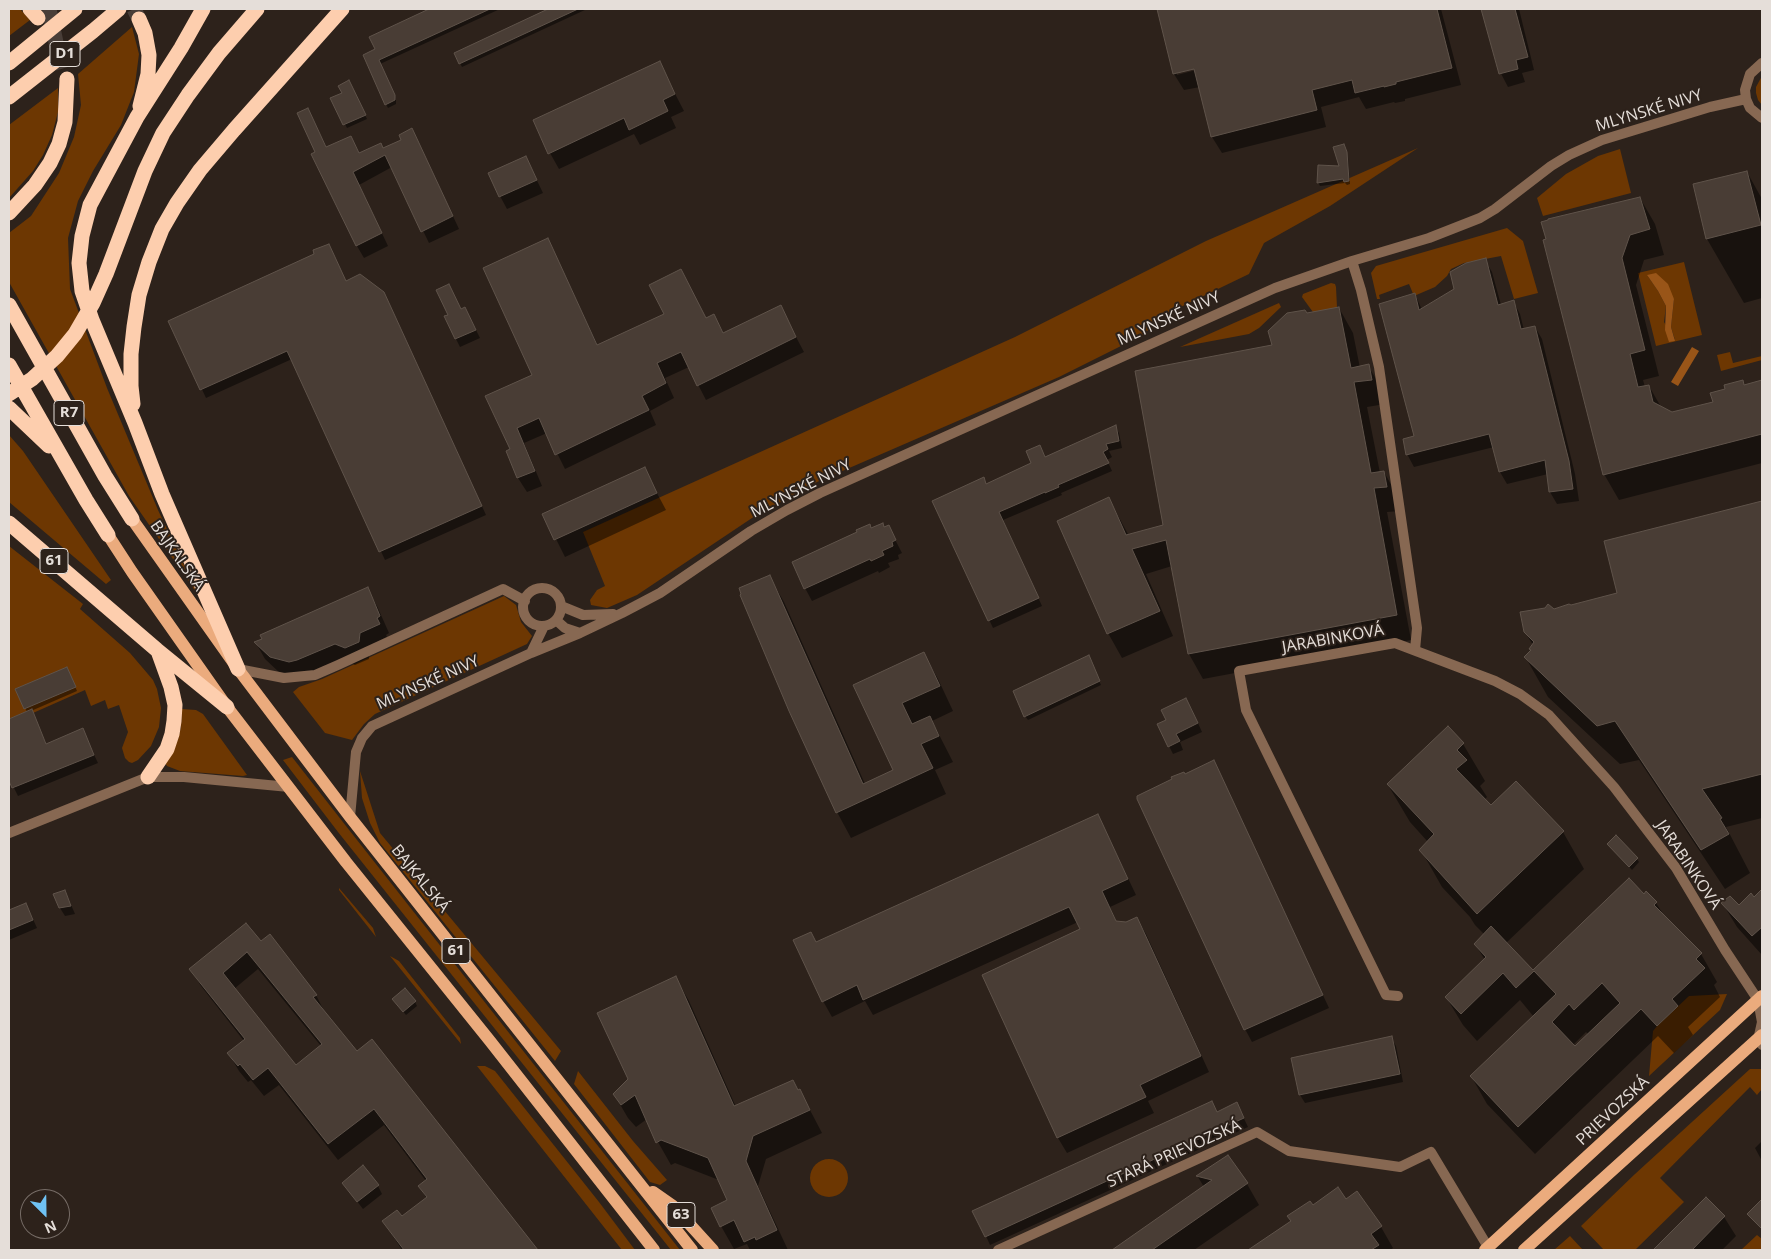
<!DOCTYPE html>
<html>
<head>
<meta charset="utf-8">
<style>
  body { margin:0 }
  #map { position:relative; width:1771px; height:1259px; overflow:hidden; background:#2d221b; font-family:"Open Sans",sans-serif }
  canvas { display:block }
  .frame { position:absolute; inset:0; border:10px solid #e5ded9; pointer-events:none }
  .north { position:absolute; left:20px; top:1189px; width:50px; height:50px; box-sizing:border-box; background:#2d221b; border:1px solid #776d67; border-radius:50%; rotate:157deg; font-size:14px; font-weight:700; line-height:20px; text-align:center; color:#e5ded9 }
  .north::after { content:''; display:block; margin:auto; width:18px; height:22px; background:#6fc2f4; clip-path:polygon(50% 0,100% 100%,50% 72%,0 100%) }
</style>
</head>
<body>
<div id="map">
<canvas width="1771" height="1259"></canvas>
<div class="frame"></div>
<div class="north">N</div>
</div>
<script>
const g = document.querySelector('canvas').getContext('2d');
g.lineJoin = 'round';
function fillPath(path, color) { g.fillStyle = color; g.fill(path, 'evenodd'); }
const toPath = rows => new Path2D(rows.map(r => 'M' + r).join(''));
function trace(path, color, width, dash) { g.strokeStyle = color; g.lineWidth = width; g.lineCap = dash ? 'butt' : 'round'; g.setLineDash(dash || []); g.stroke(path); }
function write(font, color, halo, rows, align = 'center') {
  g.font = font + ' "Open Sans",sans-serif'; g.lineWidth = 4; g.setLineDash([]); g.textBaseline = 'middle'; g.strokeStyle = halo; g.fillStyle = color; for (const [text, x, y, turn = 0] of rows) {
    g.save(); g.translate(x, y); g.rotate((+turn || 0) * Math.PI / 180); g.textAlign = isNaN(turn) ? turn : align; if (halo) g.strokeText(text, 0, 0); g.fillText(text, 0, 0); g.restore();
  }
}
fillPath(toPath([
  [9,9,20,9,30,20,9,36],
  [132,27,139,54,134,92,121,125,93,171,78,201,68,238,70,289,107,388,158,510,198,595,129,496,9,282,9,233,31,216,59,173,74,137,81,105,78,74],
  [1762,76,1762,105,1758,100,1756,93,1756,87],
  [58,88,58,112,52,135,43,155,33,171,9,198,9,125],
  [1418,148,1330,206,1264,243,1249,274,1164,315,1143,335,1059,377,817,482,755,516,637,595,607,608,591,605,590,600,597,590,605,586,583,532,1015,337,1206,241],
  [1620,149,1631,193,1543,216,1537,198,1566,174,1598,156],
  [1507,228,1523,241,1538,293,1514,299,1501,256,1464,263,1451,269,1447,276,1435,287,1414,296,1409,284,1379,295,1380,299,1377,299,1371,273,1376,266],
  [1684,262,1702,335,1656,346,1638,273],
  [1647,275,1674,299,1671,327,1675,340,1664,322,1666,306,1658,291],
  [1331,283,1335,284,1336,287,1338,328,1331,337,1302,297,1303,294],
  [1279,303,1281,307,1259,328,1249,334,1180,347],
  [1730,352,1733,363,1762,356,1762,360,1721,371,1717,355],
  [9,435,23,451,111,580,106,584,9,502],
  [9,546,83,604,80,609,130,653,153,680,157,689,161,708,159,727,151,746,138,760,132,763,129,762,125,758,122,748,128,732,119,705,108,709,105,700,91,706,85,690,33,713,32,709,9,719],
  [504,596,516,605,521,622,532,636,527,644,375,714,364,724,352,740,325,733,293,692,299,687,322,679],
  [182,709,196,710,203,714,247,775,243,776,180,771,167,766,165,763,178,739,181,727],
  [292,757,346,826,680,1250,671,1250,338,832,283,760],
  [360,771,380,833,561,1051,555,1061,380,843,370,823,362,798],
  [339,888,373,928,376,937,339,890],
  [390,956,399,961,460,1038,461,1044],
  [1727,994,1720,1010,1649,1076,1653,1031,1657,1026,1689,996],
  [477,1066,485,1066,495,1071,599,1202,635,1250,622,1250],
  [1750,1069,1762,1069,1762,1089,1757,1095,1750,1087,1660,1178,1684,1202,1635,1250,1604,1250,1581,1226,1635,1174],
  [578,1071,633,1141,667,1180,660,1185,650,1182,574,1084],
  '810 1178a19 19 0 1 1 38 0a19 19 0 1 1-38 0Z',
  [1757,1235,1762,1239,1762,1250,1741,1250],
  [1570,1236,1583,1250,1554,1250]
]), '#6d3702');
fillPath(toPath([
  [1656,273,1668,284,1674,299,1671,327,1675,341,1669,342,1665,330,1666,306,1658,291,1647,275],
  [1692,347,1699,351,1678,386,1671,382]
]), '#995518');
fillPath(toPath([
  [433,9,500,9,380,64,396,100,396,104,388,108,386,104,377,50,371,37],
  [552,9,587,9,462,67,455,53],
  [1158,9,1441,9,1461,85,1405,99,1405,101,1395,103,1394,102,1366,109,1359,97,1321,107,1326,127,1222,153,1212,137,1200,87,1184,90,1174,74],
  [1200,67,1200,69,1177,75,1177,72],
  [1482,9,1519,9,1534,70,1522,73,1525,82,1508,87,1496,64],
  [659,63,684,111,671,117,676,128,640,145,634,134,559,169,550,153],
  [349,82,367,119,347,128,332,99,343,94],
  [308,110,327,148,350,137,360,154,418,142,459,229,429,243,392,167,359,185,388,246,364,258,357,246,316,153],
  [1344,145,1348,157,1350,184,1347,185,1345,183,1320,186,1318,182,1341,168],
  [526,158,543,193,507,209,500,196],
  [1747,172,1762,199,1762,298,1744,303,1707,239],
  [1640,198,1655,224,1664,255,1644,260,1636,285,1659,376,1643,380,1645,387,1649,386,1661,407,1672,414,1714,403,1744,386,1762,381,1762,463,1619,500,1604,474,1545,241],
  [547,239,555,254,598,346,706,319,714,315,724,334,780,307,804,352,706,400,689,367,665,378,674,398,650,411,656,425,565,469,547,433,524,443,542,486,527,492,518,478,507,452,512,450,487,397,534,375],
  [1485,260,1492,272,1501,305,1513,301,1520,314,1524,330,1535,327,1542,339,1575,474,1579,501,1557,504,1550,492,1548,474,1507,484,1500,472,1494,447,1414,467,1407,454,1416,437,1415,294,1422,310,1456,289],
  [346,282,388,302,486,515,385,560,292,359,206,398,170,321],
  [465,308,480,338,460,347,456,339,461,310],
  [1339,308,1353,333,1360,368,1368,366,1383,390,1385,404,1367,407,1380,473,1384,472,1398,497,1400,511,1387,512,1411,640,1203,679,1189,654,1172,566,1146,574,1173,636,1122,658,1108,633,1109,499,1129,536,1165,526,1274,346,1306,314],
  [1115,426,1119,433,1122,448,1109,451,1112,457,1107,460,1112,471,1061,493,1062,495,1003,520,1042,606,993,628,934,501,983,479,987,485,1033,464,1040,447,1046,458],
  [644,469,666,510,565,557,544,515],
  [1762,502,1762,818,1726,827,1750,873,1725,889,1639,760,1620,764,1548,697,1526,658,1532,651,1533,645,1525,632,1553,611,1619,594,1606,542],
  [888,526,902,553,898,555,899,559,888,563,890,567,879,573,878,571,812,601,805,588,871,529,884,528],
  [769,576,784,602,865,784,894,770,855,685,924,654,938,679,953,711,932,721,953,762,935,770,946,794,851,838,837,812],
  [367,589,377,606,389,633,386,635,389,641,369,650,369,659,355,665,346,660,307,677,281,674,265,659,256,643],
  [1090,661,1101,685,1028,720,1025,716],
  [69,672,77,691,31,711,47,745,82,730,98,763,18,796,9,778,9,737,14,734,9,720,27,712,17,690],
  [1191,708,1202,732,1180,742,1183,750,1173,754,1169,746,1167,720],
  [1448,728,1463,744,1485,781,1480,786,1487,797,1484,800,1491,807,1563,832,1584,869,1506,943,1533,972,1646,893,1656,903,1665,917,1701,954,1717,982,1714,985,1720,997,1688,1027,1693,1035,1674,1053,1658,1036,1535,1154,1487,1104,1471,1076,1534,1017,1520,1000,1477,1041,1463,1025,1446,997,1485,960,1475,944,1485,935,1475,925,1470,917,1442,887,1421,850,1428,842,1410,822,1388,785],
  [1586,1032,1589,1035,1575,1048,1573,1045],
  [1213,762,1329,1008,1252,1042,1245,1029,1185,775],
  [1106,832,1136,895,1110,907,1117,923,1126,923,1137,918,1146,934,1209,1072,1148,1101,1154,1113,1067,1153,1058,1138,983,975,1081,930,1078,922,873,1015,865,1001,832,1017,823,1001,816,943],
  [1609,844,1637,859,1639,862,1632,870],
  [1762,890,1762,955,1737,927,1723,904,1738,907,1754,899],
  [65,891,75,914,65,916,60,908],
  [26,904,37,928,9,940,9,911],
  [261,943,316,995,325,1013,357,1053,371,1041,537,1250,402,1250,384,1222,401,1218,427,1199,420,1186,426,1181,384,1125,338,1160,279,1085,264,1096,251,1080,248,1082,239,1071,229,1054,244,1041,201,986,191,969],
  [258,969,321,1046,296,1067,234,989],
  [676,978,689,1001,736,1107,800,1091,822,1133,766,1159,758,1186,788,1250,750,1250,747,1244,734,1249,721,1226,729,1201,719,1180,675,1163,671,1165,658,1142,647,1119,636,1127,628,1118,614,1094,629,1079],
  [415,1002,417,1006,406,1015,396,1003],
  [1391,1038,1396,1046,1403,1082,1305,1103,1300,1095,1293,1059],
  [1237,1104,1248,1127,990,1245,986,1236,1217,1113],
  [1762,1141,1762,1161,1755,1148],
  [1228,1157,1247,1184,1259,1205,1194,1250,1114,1250,1204,1187,1198,1177],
  [343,1183,378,1186,382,1194,363,1209],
  [1706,1199,1724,1217,1736,1236,1722,1250,1655,1250],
  [1346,1201,1381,1227,1393,1248,1390,1250,1250,1250,1312,1207]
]), '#0007');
const building = toPath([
  [429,9,490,9,379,60,395,95,395,100,385,105,363,55,375,49,369,37,429,9],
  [548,9,578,9,459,64,454,53,548,9],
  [1157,9,1437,9,1452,68,1396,82,1396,84,1384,87,1384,86,1355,93,1352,80,1312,90,1317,110,1211,137,1194,69,1173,74,1157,9],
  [1481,9,1515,9,1528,57,1516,60,1518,69,1499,74,1481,9],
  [660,61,675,94,663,100,668,111,629,130,624,118,548,154,533,120,660,61],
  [349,80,366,115,343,125,330,98,342,93,338,86,349,80],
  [308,108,326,147,351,136,359,153,381,143,383,148,401,140,399,135,412,128,453,216,421,232,385,155,353,172,382,233,356,246,311,154,315,152,297,113,308,108],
  [1344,144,1347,152,1349,181,1344,182,1343,179,1317,183,1318,165,1339,166,1333,147,1344,144],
  [526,156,537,180,499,197,488,173,526,156],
  [1747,171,1761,225,1706,239,1693,184,1747,171],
  [1640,197,1650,229,1630,235,1622,258,1645,350,1630,354,1638,387,1649,385,1653,402,1672,412,1713,402,1710,393,1725,389,1724,385,1743,380,1744,385,1762,380,1762,434,1603,475,1543,240,1546,239,1541,222,1548,220,1548,219,1640,197],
  [548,238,597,345,664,314,649,285,681,269,706,318,714,314,723,333,781,305,796,337,697,386,681,352,657,363,666,383,642,396,649,410,555,455,539,418,517,428,535,471,517,478,506,451,510,449,485,396,532,375,483,268,548,238],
  [329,244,346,281,360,274,384,292,482,506,379,552,287,351,200,390,168,321,314,254,313,250,329,244],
  [1486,258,1498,305,1514,300,1521,329,1535,326,1569,461,1573,489,1549,492,1545,460,1499,472,1489,434,1406,455,1403,439,1414,436,1379,304,1415,293,1419,310,1454,289,1450,272,1466,263,1486,258],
  [449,284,461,309,465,307,476,330,455,339,444,316,448,315,436,290,449,284],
  [1339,307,1351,368,1369,364,1372,380,1354,382,1371,473,1384,471,1387,487,1374,488,1397,615,1188,654,1166,540,1132,549,1160,611,1107,634,1057,521,1109,497,1126,535,1163,525,1135,371,1272,345,1268,331,1287,313,1305,310,1307,313,1339,307],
  [1116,425,1119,441,1106,444,1108,449,1103,452,1109,463,1058,485,1059,487,1045,493,1045,492,999,512,1039,598,988,621,932,501,984,477,986,484,1031,463,1026,451,1040,445,1045,457,1116,425],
  [645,467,657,493,554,540,542,514,645,467],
  [1762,501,1762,774,1702,789,1722,818,1720,819,1729,834,1701,850,1615,721,1597,726,1524,657,1531,650,1529,649,1534,642,1524,632,1520,612,1545,608,1548,604,1554,609,1569,604,1571,605,1617,593,1604,541,1762,501],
  [883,523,884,527,889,525,896,540,892,542,893,546,882,551,884,555,871,561,870,559,804,589,792,562,857,532,856,530,870,524,871,528,883,523],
  [770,575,863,784,893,770,853,685,924,652,940,686,902,703,912,724,930,716,939,736,921,744,933,768,836,813,789,711,740,595,741,594,739,588,770,575],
  [368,587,380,616,377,618,380,624,360,633,359,642,345,648,335,644,297,660,289,662,270,657,254,642,262,639,260,635,368,587],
  [1089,655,1100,681,1024,717,1013,691,1089,655],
  [67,667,76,687,24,709,15,689,67,667],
  [1186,698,1198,723,1176,734,1180,741,1168,747,1157,724,1166,720,1161,710,1186,698],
  [32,709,46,744,83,728,94,755,12,788,9,781,9,719,32,709],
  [1448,726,1464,743,1457,750,1467,760,1456,769,1491,805,1516,781,1564,831,1477,914,1419,850,1434,834,1387,784,1448,726],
  [1214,760,1323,995,1244,1030,1137,799,1137,796,1172,779,1171,777,1184,772,1185,774,1214,760],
  [1098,814,1128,879,1102,891,1116,921,1126,922,1137,917,1201,1056,1140,1085,1146,1097,1057,1138,982,975,1080,929,1069,907,863,1000,857,985,822,1002,793,940,811,932,816,942,1098,814],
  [1616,835,1638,858,1629,867,1607,844,1616,835],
  [1629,878,1644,894,1646,891,1657,902,1654,905,1702,953,1696,959,1705,968,1672,999,1678,1006,1657,1026,1641,1009,1518,1127,1470,1076,1556,994,1534,971,1516,988,1503,973,1461,1014,1445,997,1486,957,1474,944,1491,926,1533,970,1629,878],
  [1602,983,1620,1003,1575,1046,1552,1022,1569,1004,1574,1010,1602,983],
  [1762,889,1762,927,1752,936,1721,903,1730,896,1739,905,1751,893,1754,897,1762,889],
  [65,890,71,906,59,908,53,894,65,890],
  [26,903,33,920,9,930,9,910,26,903],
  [246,923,261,941,270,934,317,995,313,997,357,1051,372,1039,538,1250,404,1250,382,1221,397,1210,402,1216,427,1197,418,1186,427,1179,374,1109,328,1144,268,1068,253,1080,240,1064,238,1066,227,1053,245,1039,189,969,246,923],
  [247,952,322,1044,296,1065,223,973,247,952],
  [676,976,734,1106,793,1080,798,1090,800,1089,810,1110,753,1136,746,1161,777,1230,756,1240,755,1237,744,1242,734,1220,720,1227,711,1208,727,1200,708,1158,661,1140,656,1143,635,1095,621,1105,613,1094,628,1079,597,1013,676,976],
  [405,988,416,1001,403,1012,392,999,405,988],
  [1392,1036,1400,1074,1299,1095,1291,1058,1392,1036],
  [1212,1101,1217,1112,1237,1102,1244,1118,985,1237,972,1211,1212,1101],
  [1228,1155,1248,1183,1152,1250,1112,1250,1212,1180,1196,1176,1228,1155],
  [363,1165,379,1185,357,1202,342,1183,363,1165],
  [1338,1187,1346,1199,1357,1191,1382,1226,1371,1234,1379,1245,1371,1250,1248,1250,1291,1221,1287,1216,1310,1201,1313,1205,1338,1187],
  [1706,1197,1725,1216,1692,1250,1653,1250,1706,1197],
  [1762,1199,1762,1229,1747,1214,1762,1199]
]);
fillPath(building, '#493d35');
trace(building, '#5f534a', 1);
trace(toPath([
  [49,9,57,47,67,79],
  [134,9,139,19]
]), '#493e38', 15, [15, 8]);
trace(toPath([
  [1762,63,1750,74,1745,90,1746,99,1750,108,1762,118],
  [1352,261,1361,290,1379,367,1417,628,1415,650],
  '523 607a19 19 0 1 1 38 0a19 19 0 1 1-38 0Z',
  [561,606,583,615,613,614],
  [556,620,565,628,580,633],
  [531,653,544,626],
  [238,669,284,678,315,675,338,665,503,589,525,601],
  [350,817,356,752,362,738,372,726,531,653,580,633,622,613,660,593,751,531,787,510,820,493,1275,288,1352,261,1429,238,1480,218,1495,209,1551,166,1569,155,1602,140,1710,107,1746,99],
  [9,833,148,777,184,777,289,787],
  [1398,996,1386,995,1246,710,1239,671,1395,643,1495,681,1520,694,1549,715,1614,787,1676,868,1725,950,1758,1000,1762,1022,1758,1040,1762,1045],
  [998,1250,1257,1132,1289,1151,1400,1167,1431,1152,1488,1247]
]), '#876852', 10);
trace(toPath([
  [132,519,238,669,350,817,692,1250],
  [108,535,132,572,227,707,346,862,490,1041,654,1250],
  [653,1192,673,1206,713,1250],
  [1485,1250,1762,996],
  [1524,1250,1762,1035]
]), '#ebab7d', 12);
trace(toPath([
  [30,9,38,18],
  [203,9,181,48,137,117,90,205,82,236,79,263,82,291,92,320,135,423,162,494,238,669],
  [139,19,145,33,149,55,148,74,140,106],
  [9,63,75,9],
  [9,97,93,31,119,9],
  [9,213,35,185,50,163,59,144,65,122,67,79],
  [9,305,105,476,132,519],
  [9,365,86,500,108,535],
  [9,394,32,379,57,356,75,334,93,303,106,274,145,171,163,133,188,95,219,53,257,9],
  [133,404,131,386,131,354,134,327,139,295,149,262,162,229,177,203,200,170,234,130,342,9],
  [9,408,49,446],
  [9,523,157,650,227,707],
  [148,777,167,749,172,734,174,721,175,705,171,687,158,651]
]), '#fdceae', 15);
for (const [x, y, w] of [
  [65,54,30],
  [69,413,30],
  [54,561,28],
  [456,951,28],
  [681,1215,28]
]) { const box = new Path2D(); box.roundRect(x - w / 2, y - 12.5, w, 25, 4); g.fillStyle = '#2d221b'; g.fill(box); trace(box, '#e5ded9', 1); }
write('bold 15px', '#e5ded9', null, [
  ["D1",65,54],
  ["R7",69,413],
  ["61",54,561],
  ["61",456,951],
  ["63",681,1215]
]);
write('16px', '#e5ded9', '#2d221b', [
  ["MLYNSKÉ NIVY",1649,111,-17],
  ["MLYNSKÉ NIVY",1169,319,-24],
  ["MLYNSKÉ NIVY",801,489,-27],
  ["BAJKALSKÁ",177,556,55],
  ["JARABINKOVÁ",1333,639,-10],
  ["MLYNSKÉ NIVY",428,683,-24],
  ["JARABINKOVÁ",1688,865,56],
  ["BAJKALSKÁ",420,879,51],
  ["PRIEVOZSKÁ",1613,1111,-43],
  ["STARÁ PRIEVOZSKÁ",1174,1154,-24]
]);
</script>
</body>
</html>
